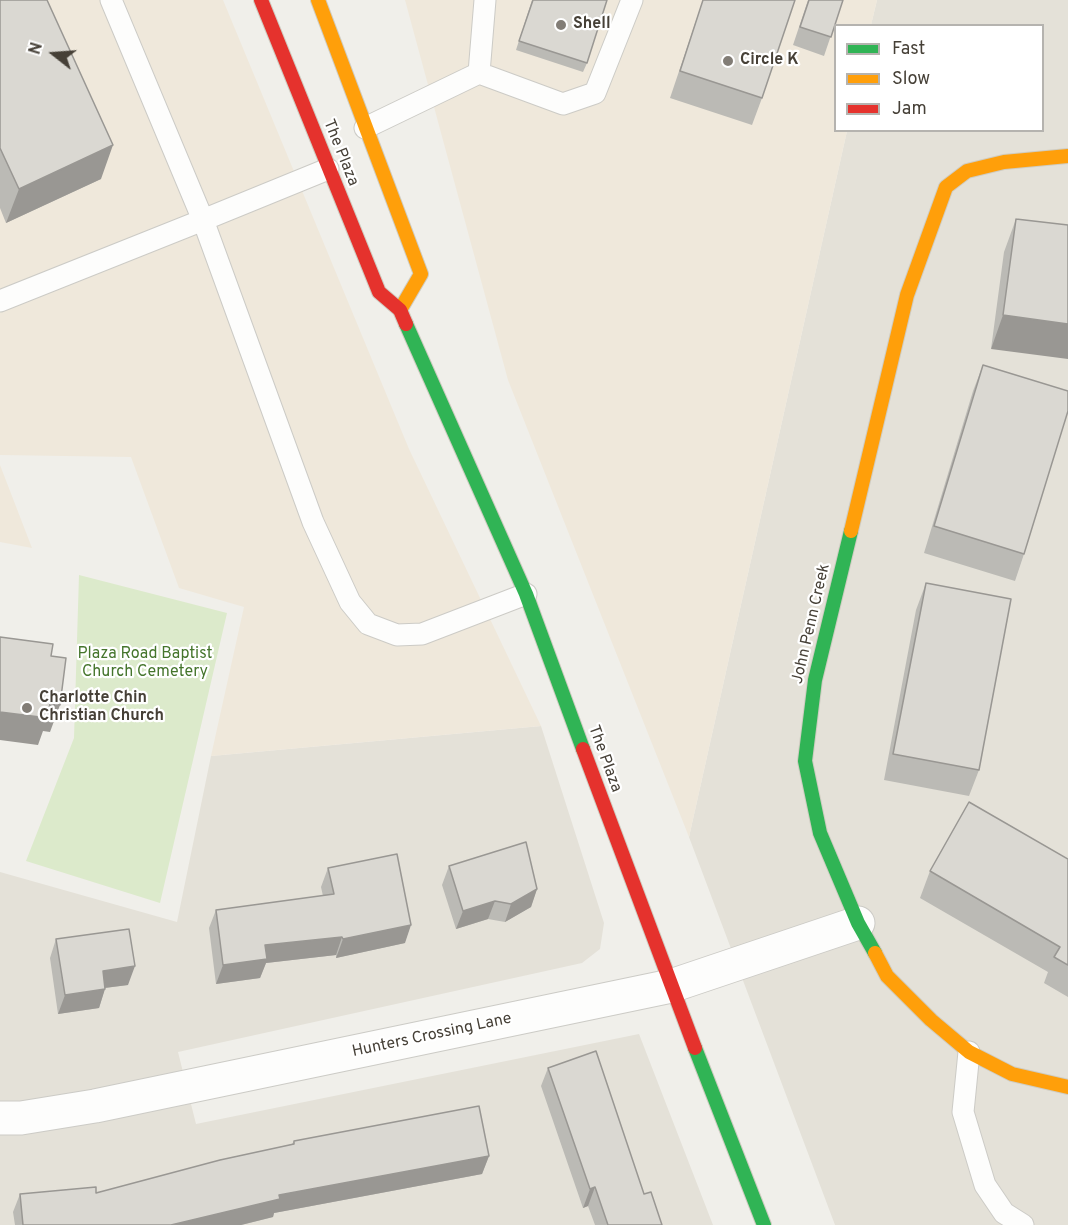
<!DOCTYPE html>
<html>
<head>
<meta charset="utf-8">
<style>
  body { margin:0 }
  #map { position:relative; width:1068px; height:1225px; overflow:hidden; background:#f0efea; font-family:Overpass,sans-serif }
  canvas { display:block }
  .legend { position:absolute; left:834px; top:24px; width:210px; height:108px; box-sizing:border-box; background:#fff; border:2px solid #b5b3af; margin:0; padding:8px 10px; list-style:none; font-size:18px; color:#464037 }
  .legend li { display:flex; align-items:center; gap:12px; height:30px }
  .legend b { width:30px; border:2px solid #b5b3af }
  .north { position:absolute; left:24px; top:24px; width:60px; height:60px; -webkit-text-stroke:4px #fff; paint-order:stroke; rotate:287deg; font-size:16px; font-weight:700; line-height:24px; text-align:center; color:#464037 }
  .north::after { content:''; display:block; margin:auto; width:21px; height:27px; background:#464037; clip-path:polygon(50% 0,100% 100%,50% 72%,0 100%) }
</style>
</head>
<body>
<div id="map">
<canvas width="1068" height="1225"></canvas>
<ul class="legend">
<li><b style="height:8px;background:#30b455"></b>Fast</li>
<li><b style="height:8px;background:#ff9f0a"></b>Slow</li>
<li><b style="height:8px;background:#e5322d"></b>Jam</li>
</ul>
<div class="north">N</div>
</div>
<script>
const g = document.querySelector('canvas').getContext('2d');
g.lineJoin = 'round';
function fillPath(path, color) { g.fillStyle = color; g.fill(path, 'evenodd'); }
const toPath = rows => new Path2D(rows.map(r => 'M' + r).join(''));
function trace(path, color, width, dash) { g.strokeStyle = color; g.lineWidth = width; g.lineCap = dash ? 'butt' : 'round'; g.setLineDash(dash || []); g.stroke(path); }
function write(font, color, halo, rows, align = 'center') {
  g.font = font + ' Overpass,sans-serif'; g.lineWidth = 4.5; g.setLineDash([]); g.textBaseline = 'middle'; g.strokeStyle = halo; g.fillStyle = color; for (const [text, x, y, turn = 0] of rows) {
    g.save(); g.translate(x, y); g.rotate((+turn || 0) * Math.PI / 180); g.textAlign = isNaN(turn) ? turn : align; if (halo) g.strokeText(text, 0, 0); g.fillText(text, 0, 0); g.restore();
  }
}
fillPath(toPath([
  [877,0,1068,0,1068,1225,835,1225,689,837,847,131,1042,130,1042,26,871,25],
  [541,726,604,923,600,949,582,963,178,1052,196,1124,639,1034,713,1225,0,1225,0,872,177,922,211,756]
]), '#e4e1d8');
fillPath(toPath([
  [0,0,223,0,409,449,541,726,211,756,244,607,179,588,131,457,0,455],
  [405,0,877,0,871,25,836,26,836,130,847,131,689,837,508,380],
  [0,465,32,548,0,542]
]), '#efe8db');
fillPath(toPath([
  [79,575,227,613,160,903,26,861,74,738]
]), '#dceacb');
const lane = toPath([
  [479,73,563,104,595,93,632,0],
  [365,128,479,73,485,0],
  [328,169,203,220,313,522,350,602,368,624,397,635,422,634,526,594],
  [0,301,203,220,111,0],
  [969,1052,963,1112,985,1185,1004,1213,1023,1225]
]);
const street = toPath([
  [0,1118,21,1118,95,1106,671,986,858,923]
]);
const fast = toPath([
  [406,324,526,594,583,749],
  [851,531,815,680,805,761,820,833,858,923,875,953],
  [695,1048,764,1225]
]);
const slow = toPath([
  [318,0,421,274,400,310],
  [851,531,907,295,946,187,967,171,1004,162,1068,156],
  [875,953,887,976,931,1020,969,1052,1012,1074,1068,1087]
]);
const jam = toPath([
  [261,0,379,292,400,310,406,324],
  [583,749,695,1048]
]);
trace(lane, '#cccbc6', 23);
trace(street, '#cccbc6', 35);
trace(fast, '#cfccc1', 16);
trace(slow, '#cfccc1', 16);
trace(jam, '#cfccc1', 16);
trace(lane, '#fdfdfc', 21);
trace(street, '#fdfdfc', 33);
trace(fast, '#30b455', 14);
trace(slow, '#ff9f0a', 14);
trace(jam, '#e5322d', 14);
fillPath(toPath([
  [0,0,101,179,6,223,0,208],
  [532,0,587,63,583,72,516,50],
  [703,0,762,98,752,125,670,98],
  [808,0,843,0,824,56,793,45],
  [1016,219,1068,225,991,349,1004,252],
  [983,365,1024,554,1015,581,924,553,973,391],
  [926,583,979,770,969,796,884,780,916,610],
  [1068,859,1068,997,1044,983,1048,972,920,898,930,871],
  [449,866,537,889,531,907,505,922,488,919,456,929,442,885],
  [328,868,405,943,336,958,336,955,266,963,260,978,216,984,209,928,216,910,323,896,321,887],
  [56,939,128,985,105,988,99,1008,58,1014,50,958],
  [548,1068,662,1225,595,1225,588,1206,583,1208,541,1086],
  [294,1141,489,1156,482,1174,274,1213,273,1217,241,1225,15,1225,13,1212,20,1194,96,1193,292,1144]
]), '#bbbab5');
fillPath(toPath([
  [113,145,101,179,6,223,19,189],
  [1003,315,1068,324,1068,359,991,349],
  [50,703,60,705,50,732,43,731,38,745,0,740,0,712],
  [537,889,531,907,505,922,511,904],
  [495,901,488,919,456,929,463,911],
  [411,925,405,943,336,958,343,939],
  [342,937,336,955,266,963,260,978,216,984,223,965,265,945],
  [135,966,128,985,96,989,103,971],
  [105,989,99,1008,58,1014,65,995],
  [489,1156,482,1174,274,1213,273,1217,241,1225,171,1225,279,1195],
  [595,1187,588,1206,583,1208,590,1189]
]), '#999793');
const building = toPath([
  [0,0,47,0,113,145,19,189,0,148,0,0],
  [533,0,607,0,587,63,519,41,533,0],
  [703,0,795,0,762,98,680,71,703,0],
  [809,0,843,0,831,37,800,27,809,0],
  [1016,219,1068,225,1068,324,1003,315,1016,219],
  [983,365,1068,391,1068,411,1024,554,934,526,983,365],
  [926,583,1011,599,979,770,893,754,926,583],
  [0,637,53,644,51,656,66,658,60,705,50,703,48,718,0,712,0,637],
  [969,802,1068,859,1068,965,1054,957,1060,947,930,871,969,802],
  [526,842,537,889,511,904,495,901,463,911,449,866,526,842],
  [397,854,411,925,343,939,342,937,265,945,267,959,223,965,216,910,334,894,328,868,397,854],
  [129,929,135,966,103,971,105,989,65,995,56,939,129,929],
  [596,1051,644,1194,651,1192,662,1225,608,1225,595,1187,590,1189,548,1068,596,1051],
  [479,1106,489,1156,279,1195,280,1199,171,1225,23,1225,20,1194,96,1187,96,1193,220,1160,294,1144,294,1141,479,1106]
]);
fillPath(building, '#dad8d2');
trace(building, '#999793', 1.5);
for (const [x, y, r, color] of [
  [561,25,6,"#827d76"],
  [728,61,6,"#827d76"],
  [27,708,6,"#827d76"]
]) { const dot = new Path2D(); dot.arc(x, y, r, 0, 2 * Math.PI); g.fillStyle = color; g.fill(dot); trace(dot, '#fff', 2); }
write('bold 16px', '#464037', '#fff', [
  ["Shell",573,25],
  ["Circle K",740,61],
  ["Charlotte Chin",39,699],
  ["Christian Church",39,717]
], 'left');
write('16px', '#464037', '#fff', [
  ["The Plaza",340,153,68],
  ["John Penn Creek",812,624,-77],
  ["The Plaza",604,759,70],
  ["Hunters Crossing Lane",432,1036,-12]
]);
write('16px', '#45752c', '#fff', [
  ["Plaza Road Baptist",145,655],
  ["Church Cemetery",145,673]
]);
</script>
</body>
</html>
